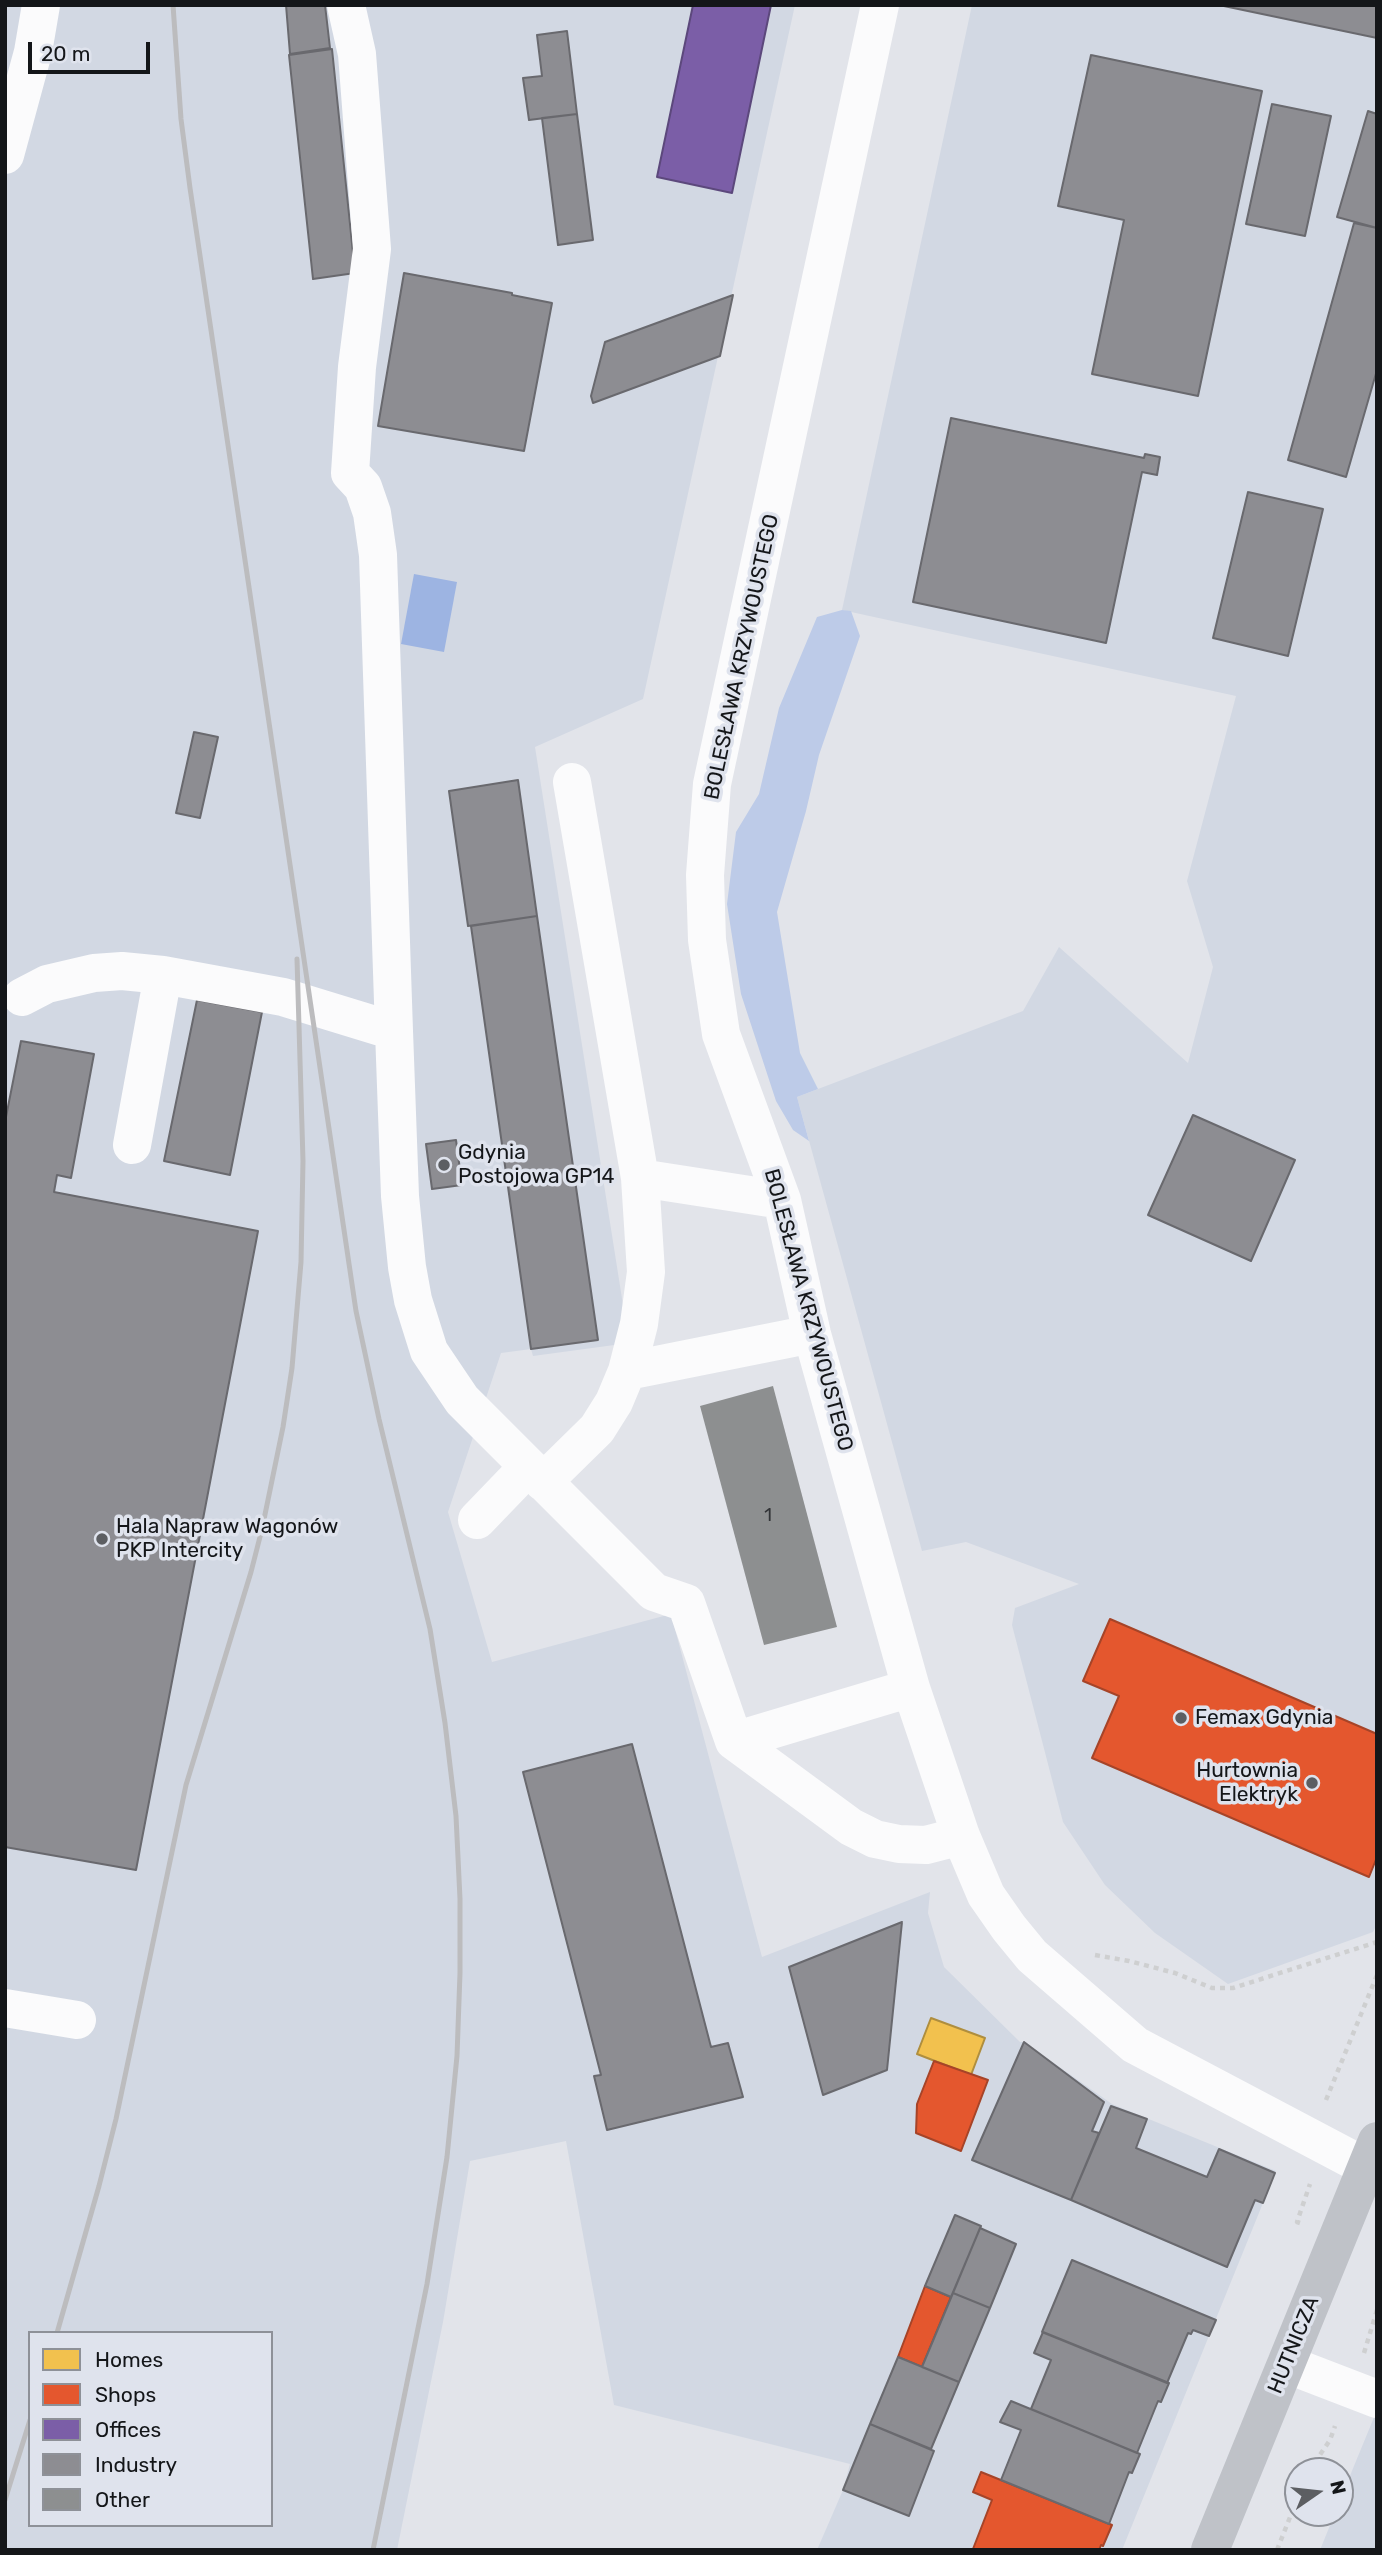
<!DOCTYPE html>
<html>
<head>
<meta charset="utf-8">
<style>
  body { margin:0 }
  #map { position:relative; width:1382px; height:2555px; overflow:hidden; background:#e2e4ea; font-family:Rubik,sans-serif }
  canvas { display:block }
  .frame { position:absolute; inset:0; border:7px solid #141619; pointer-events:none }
  .legend { position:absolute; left:28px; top:2331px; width:245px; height:196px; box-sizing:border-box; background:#dfe3ed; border:2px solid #8e9198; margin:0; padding:9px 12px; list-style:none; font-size:21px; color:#141619 }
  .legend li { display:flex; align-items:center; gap:14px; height:35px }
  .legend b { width:35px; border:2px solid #8e9198 }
  .north { position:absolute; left:1284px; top:2457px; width:70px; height:70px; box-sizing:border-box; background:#dfe3ed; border:2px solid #8e9198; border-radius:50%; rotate:76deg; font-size:19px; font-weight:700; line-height:28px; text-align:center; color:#141619 }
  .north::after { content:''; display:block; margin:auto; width:24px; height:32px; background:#5c5e62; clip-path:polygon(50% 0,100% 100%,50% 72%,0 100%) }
  .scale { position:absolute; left:28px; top:42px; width:122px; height:32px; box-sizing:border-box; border:4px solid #141619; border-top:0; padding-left:9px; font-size:21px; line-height:24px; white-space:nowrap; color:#141619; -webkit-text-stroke:5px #dfe3ed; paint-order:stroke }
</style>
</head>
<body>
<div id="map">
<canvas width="1382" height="2555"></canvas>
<div class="frame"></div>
<ul class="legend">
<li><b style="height:19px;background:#f2c14e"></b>Homes</li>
<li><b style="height:19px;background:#e4572e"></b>Shops</li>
<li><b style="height:19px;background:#7b5ea7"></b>Offices</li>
<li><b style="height:19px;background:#8d8d92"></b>Industry</li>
<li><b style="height:19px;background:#8d8f90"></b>Other</li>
</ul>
<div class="north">N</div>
<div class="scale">20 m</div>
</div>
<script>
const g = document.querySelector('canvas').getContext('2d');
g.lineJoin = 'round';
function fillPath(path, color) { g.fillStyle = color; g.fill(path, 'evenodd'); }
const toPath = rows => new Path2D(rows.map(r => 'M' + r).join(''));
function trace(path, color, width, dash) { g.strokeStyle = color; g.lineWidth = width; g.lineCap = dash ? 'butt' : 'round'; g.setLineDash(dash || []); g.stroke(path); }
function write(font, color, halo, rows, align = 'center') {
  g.font = font + ' Rubik,sans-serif'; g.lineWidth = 7; g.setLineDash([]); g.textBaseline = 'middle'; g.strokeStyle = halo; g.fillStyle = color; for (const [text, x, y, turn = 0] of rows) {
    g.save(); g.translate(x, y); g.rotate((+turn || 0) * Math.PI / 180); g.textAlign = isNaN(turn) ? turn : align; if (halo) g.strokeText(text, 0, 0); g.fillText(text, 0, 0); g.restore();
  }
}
fillPath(toPath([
  [5,5,795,5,643,699,535,747,629,1343,533,1356,531,1349,501,1353,448,1512,492,1662,671,1614,762,1957,930,1892,928,1913,944,1967,1020,2042,1024,2042,1112,2104,1276,2171,1122,2550,817,2550,843,2490,850,2464,614,2405,566,2141,470,2161,443,2322,397,2550,5,2550],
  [30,2333,271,2333,271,2525,30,2525],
  [972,5,1377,5,1377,1924,1373,1932,1228,1984,1155,1933,1105,1885,1063,1822,1012,1625,1015,1608,1079,1584,966,1542,922,1551,797,1097,1023,1011,1059,947,1188,1063,1213,967,1187,881,1236,696,842,610],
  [1377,2410,1377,2550,1320,2550,1335,2513,1340,2513,1340,2500]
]), '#d2d8e3');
fillPath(toPath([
  [842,610,851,611,860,636,819,755,806,811,777,912,800,1053,818,1089,797,1097,809,1141,793,1130,776,1101,741,994,727,904,736,832,759,794,779,708,817,617]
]), '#bdcbe8');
fillPath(toPath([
  [414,574,457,582,444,652,401,644]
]), '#9db4e2');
const homes = toPath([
  [931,2018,985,2038,971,2075,917,2054,931,2018]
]);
fillPath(homes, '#f2c14e');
trace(homes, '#af8e3e', 2);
const shops = toPath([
  [1110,1619,1377,1734,1377,1857,1369,1877,1092,1758,1119,1696,1083,1681,1110,1619],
  [934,2061,988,2080,961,2151,916,2133,917,2104,934,2061],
  [925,2286,951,2297,922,2367,898,2357,925,2286],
  [981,2472,1112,2525,1103,2546,1101,2545,1099,2550,973,2549,992,2500,973,2492,981,2472]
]);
fillPath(shops, '#e4572e');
trace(shops, '#a64428', 2);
const offices = toPath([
  [693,5,771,5,732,193,657,177,693,5]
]);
fillPath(offices, '#7b5ea7');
trace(offices, '#5c487c', 2);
const industry = toPath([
  [286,5,325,5,330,48,290,54,286,5],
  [1219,5,1377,5,1377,38,1219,5],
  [567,31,577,114,529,120,523,78,542,76,537,35,567,31],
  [332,49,355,273,313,279,289,55,332,49],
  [1091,55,1262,91,1198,396,1092,374,1124,220,1058,206,1091,55],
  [1272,104,1331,116,1305,236,1246,224,1272,104],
  [1368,111,1377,114,1377,228,1337,217,1368,111],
  [577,114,593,240,558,245,542,118,577,114],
  [1354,223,1377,228,1377,370,1346,477,1288,460,1354,223],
  [404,273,512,293,512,295,552,303,524,451,378,426,404,273],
  [733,295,720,356,593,403,591,396,605,342,733,295],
  [951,418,1144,458,1145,454,1160,457,1157,475,1142,472,1106,643,913,602,951,418],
  [1248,492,1323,509,1288,656,1213,638,1248,492],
  [194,732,218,737,200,818,176,813,194,732],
  [518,780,537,916,468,926,449,791,518,780],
  [537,916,598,1340,531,1349,471,926,537,916],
  [197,1000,262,1012,230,1175,164,1161,197,1000],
  [21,1041,94,1054,71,1178,57,1175,54,1192,258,1231,136,1870,5,1847,5,1122,21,1041],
  [1193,1115,1295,1160,1251,1261,1148,1215,1193,1115],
  [456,1140,462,1185,432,1189,426,1144,456,1140],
  [632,1744,711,2047,728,2043,743,2097,607,2130,594,2076,601,2075,523,1772,632,1744],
  [902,1922,887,2070,823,2095,789,1967,902,1922],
  [1024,2042,1104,2102,1092,2131,1099,2133,1071,2200,972,2160,1024,2042],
  [1111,2106,1147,2119,1136,2148,1207,2177,1219,2149,1275,2173,1263,2203,1255,2200,1227,2267,1071,2200,1111,2106],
  [955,2215,981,2226,951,2297,925,2286,955,2215],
  [980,2228,1016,2244,990,2308,953,2293,980,2228],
  [1072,2260,1216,2320,1209,2336,1193,2330,1191,2334,1188,2333,1167,2383,1042,2332,1072,2260],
  [953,2293,990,2308,959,2382,922,2367,953,2293],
  [1043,2332,1169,2383,1161,2402,1158,2401,1137,2453,1031,2409,1051,2360,1034,2353,1043,2332],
  [898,2357,959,2382,931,2449,870,2424,898,2357],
  [1011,2401,1140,2454,1132,2473,1129,2472,1109,2524,1001,2480,1021,2430,1000,2422,1011,2401],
  [870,2424,934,2451,909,2516,843,2490,870,2424]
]);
fillPath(industry, '#8d8d92');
trace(industry, '#69696e', 2);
fillPath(toPath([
  [773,1386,837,1627,764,1645,700,1406]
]), '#8d8f90');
trace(toPath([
  [1095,1955,1129,1961,1175,1973,1212,1988,1233,1988,1377,1942],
  [1326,2100,1377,1975],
  [1300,2223,1297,2222,1310,2184],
  [1364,2353,1377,2310],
  [1309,2471,1330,2440,1335,2426],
  [1277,2550,1298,2497]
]), '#cecfd0', 4.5, [5, 5]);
trace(toPath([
  [346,5,357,54,372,249,357,367,350,473,363,487,372,513,378,555,394,1031],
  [880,5,712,784,705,875,707,940,721,1034,782,1200,812,1334,911,1688,961,1836,986,1895,1009,1928,1032,1956,1135,2045,1366,2167],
  [5,155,33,52,41,5],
  [22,997,47,984,94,973,122,971,163,975],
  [132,1145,163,975,283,997,394,1031,400,1196,407,1267,413,1300,429,1351,462,1400,654,1592,686,1603,734,1741,911,1688],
  [640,1178,782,1200],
  [627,1371,812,1334],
  [543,1482,597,1429,614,1402,627,1371,639,1324,646,1272,640,1178,572,782],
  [477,1520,528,1467],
  [734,1741,851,1827,875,1839,899,1844,926,1845,961,1836],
  [5,2008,77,2020],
  [1286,2364,1377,2399]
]), '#fbfbfc', 38);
trace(toPath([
  [1210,2550,1377,2141]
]), '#bfc2c8', 38);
trace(toPath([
  [173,5,181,119,190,188,356,1311,379,1419,430,1629,445,1723,456,1816,460,1899,460,1973,457,2056,447,2157,427,2284,373,2550],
  [57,2333,99,2186,116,2119,186,1785,251,1572,262,1529,283,1427,292,1368,301,1262,303,1161,297,959],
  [5,2500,30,2420]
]), '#bcbcbe', 5);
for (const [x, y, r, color] of [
  [444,1165,7,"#5c5e62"],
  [102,1539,7,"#5c5e62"],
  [1181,1718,7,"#5c5e62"],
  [1312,1783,7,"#5c5e62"]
]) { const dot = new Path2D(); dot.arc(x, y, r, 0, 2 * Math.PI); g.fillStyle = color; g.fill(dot); trace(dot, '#dfe3ed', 2.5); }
write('18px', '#323437', null, [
  ["1",768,1516]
]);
write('21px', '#141619', '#dfe3ed', [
  ["BOLESŁAWA KRZYWOUSTEGO",742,657,-78],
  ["BOLESŁAWA KRZYWOUSTEGO",808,1310,75],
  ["HUTNICZA",1294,2345,-68]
]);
write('21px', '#141619', '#dfe3ed', [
  ["Gdynia",458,1153],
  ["Postojowa GP14",458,1177],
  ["Hala Napraw Wagonów",116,1527],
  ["PKP Intercity",116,1551],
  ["Femax Gdynia",1195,1718],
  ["Hurtownia",1298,1771,"right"],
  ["Elektryk",1298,1795,"right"]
], 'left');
</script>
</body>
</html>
